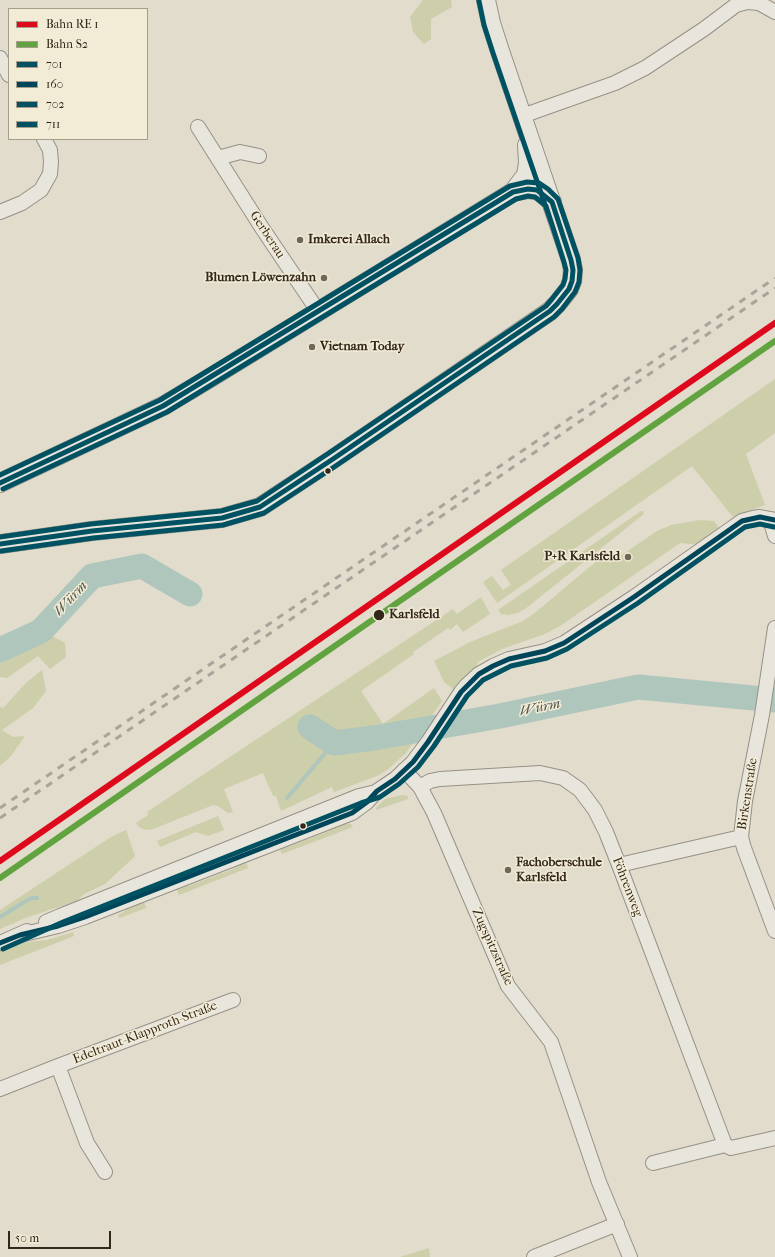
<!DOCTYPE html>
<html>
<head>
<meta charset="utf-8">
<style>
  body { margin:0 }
  #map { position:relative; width:775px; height:1257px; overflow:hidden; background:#e1dccb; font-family:"IM FELL French Canon",serif }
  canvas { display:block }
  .legend { position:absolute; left:8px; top:8px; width:140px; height:132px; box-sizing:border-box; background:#f2ecd7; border:1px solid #a69d8b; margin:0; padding:5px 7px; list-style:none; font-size:12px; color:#33271a }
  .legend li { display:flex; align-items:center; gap:8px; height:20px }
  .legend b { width:20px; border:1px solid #a69d8b }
  .scale { position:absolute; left:8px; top:1231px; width:103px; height:18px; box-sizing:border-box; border:2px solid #33271a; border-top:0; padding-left:5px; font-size:12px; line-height:14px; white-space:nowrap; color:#33271a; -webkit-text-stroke:3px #f2ecd7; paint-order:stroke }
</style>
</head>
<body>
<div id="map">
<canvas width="775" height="1257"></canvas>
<ul class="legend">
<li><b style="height:5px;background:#df091d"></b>Bahn RE 1</li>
<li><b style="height:5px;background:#61a33e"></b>Bahn S2</li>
<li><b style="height:5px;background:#005262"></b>701</li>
<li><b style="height:5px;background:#00465a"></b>160</li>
<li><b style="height:5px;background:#005262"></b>702</li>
<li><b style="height:5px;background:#005262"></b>711</li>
</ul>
<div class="scale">50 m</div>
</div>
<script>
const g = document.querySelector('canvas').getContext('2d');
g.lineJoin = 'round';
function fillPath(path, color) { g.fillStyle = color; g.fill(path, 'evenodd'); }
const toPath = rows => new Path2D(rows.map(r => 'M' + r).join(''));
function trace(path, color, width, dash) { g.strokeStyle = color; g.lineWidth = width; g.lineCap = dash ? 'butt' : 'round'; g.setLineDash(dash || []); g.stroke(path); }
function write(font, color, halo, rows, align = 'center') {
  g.font = font + ' "IM FELL French Canon",serif'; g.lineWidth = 3; g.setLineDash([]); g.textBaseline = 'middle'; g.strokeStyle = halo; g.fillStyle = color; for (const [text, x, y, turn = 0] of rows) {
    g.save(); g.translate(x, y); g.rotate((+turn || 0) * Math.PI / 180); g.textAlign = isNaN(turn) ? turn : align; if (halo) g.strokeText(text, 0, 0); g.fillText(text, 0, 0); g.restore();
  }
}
fillPath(toPath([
  [423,0,451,0,452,7,431,19,431,39,424,44,413,32,410,17],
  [775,379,775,433,746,454,765,505,733,517,692,466,497,603,483,582,492,576,503,590,511,585,501,570],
  [641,511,643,511,644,514,639,518,525,609,517,613,508,615,501,614,498,610],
  [700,520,714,521,719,528,701,545,680,543,560,626,545,634,502,649,478,662,476,668,466,676,453,689,444,682,434,661,470,642,523,621,536,612,604,555,610,563,657,531,671,525],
  [481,597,490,614,463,632,457,624,450,630,448,628,413,652,414,654,361,691,383,724,434,688,442,701,405,754,387,770,377,776,334,792,332,787,281,811,276,796,273,796,263,773,224,789,233,812,228,813,218,806,213,805,153,829,146,830,140,828,136,823,148,815,147,812,453,609,457,614],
  [52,636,65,643,66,657,50,669,38,656,7,678,0,677,0,658,19,647,34,640],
  [42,670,46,691,33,708,2,730,13,737,25,736,11,756,0,766,0,707,3,708,26,683],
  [402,795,408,796,408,799,376,810,376,808,385,799],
  [218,816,224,830,208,836,196,832,160,847,157,841],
  [334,821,351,824,353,827,282,854,277,843,279,842,290,846,329,831],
  [126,830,135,856,105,884,84,894,77,901,28,917,0,929,0,910,111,837],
  [244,856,248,868,179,895,174,883,179,882,189,886,233,869,237,859],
  [143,899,146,908,119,918,118,915,124,912,131,904],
  [73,932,74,936,0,965,0,951,19,943,47,940],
  [429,1248,430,1257,400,1257]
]), '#cdceaa');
trace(toPath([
  [287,798,334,743],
  [0,917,31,898,37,898]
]), '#afc6bd', 4);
trace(toPath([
  [0,650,41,631,92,576,142,566,190,594],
  [310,727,334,743,374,738,500,716,638,687,775,700]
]), '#afc6bd', 25);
const minor = toPath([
  [0,58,9,75],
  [522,116,615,83,645,68,704,29,736,5,747,2,759,3,775,12],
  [198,127,262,228,318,311],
  [218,158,240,152,259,156],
  [0,212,22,203,41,190,50,174,51,162,50,150,44,139],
  [770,519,775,536],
  [775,628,762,715,745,801,741,837,744,848,775,931],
  [404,770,420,787,434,813,508,986,551,1042,599,1182,630,1257],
  [420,787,430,781,440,779,540,773,563,778,580,790,595,810,606,832,619,865,725,1145,731,1148,775,1138],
  [619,865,741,837],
  [46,922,60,916,359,796,376,792],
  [20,935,58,926,85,917,352,813,367,802,377,791,395,779,413,762,428,742,461,692,466,686,479,674,493,666,509,659,545,651,564,643,634,597,742,521,753,518,760,517,775,520],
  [0,943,27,931],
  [58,1066,233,1000],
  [0,1089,58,1066,87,1143,105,1172],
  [653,1163,725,1145],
  [534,1257,617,1224]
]);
const tertiary = toPath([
  [513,192,526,175,528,163,527,145],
  [0,483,163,406,210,378,513,192,528,189,537,190,543,194,552,202],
  [0,544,92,531,222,518,260,507,333,459,550,311,557,304,569,289,572,281,573,270,571,260,500,51,491,23,486,0]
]);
trace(minor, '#969186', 16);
trace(tertiary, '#969186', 20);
trace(minor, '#e8e5dd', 14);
trace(tertiary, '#e8e5dd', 18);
trace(toPath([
  [0,808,775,278],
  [0,818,775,288]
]), '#a7a49c', 3, [7, 7]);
trace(toPath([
  [0,483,163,406,513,192,528,189,537,190,552,202,571,260,573,270,572,281,569,289,557,304,550,311,333,459,260,507,222,518,92,531,0,544]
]), '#005262', 5);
trace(toPath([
  [0,943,20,935,58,926,85,917,352,813,367,802,377,791,395,779,413,762,428,742,461,692,479,674,493,666,509,659,545,651,564,643,634,597,742,521,760,517,775,520]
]), '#00465a', 5);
trace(toPath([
  [479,1,484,25,493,53,551,222],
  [0,537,91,524,221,511,257,501,329,453,546,306,552,299,563,285,565,279,566,270,564,262,546,206,535,197,528,196,516,199,167,412,3,489],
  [3,949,63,922,361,803,380,797,399,784,418,767,434,746,467,696,483,680,511,666,547,658,567,649,638,603,745,527,760,524,774,527]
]), '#005262', 5);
trace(toPath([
  [0,475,160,400,510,186,527,182,539,183,548,189,558,199,578,258,580,270,579,282,575,292,562,309,554,317,337,465,264,513,223,525,93,538,1,551]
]), '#005262', 5);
trace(toPath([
  [0,861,775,323]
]), '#df091d', 6);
trace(toPath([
  [0,878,775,341]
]), '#61a33e', 6);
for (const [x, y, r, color] of [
  [300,240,4,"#706658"],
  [324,278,4,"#706658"],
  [312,347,4,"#706658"],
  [328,471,3.5,"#33271a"],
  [628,557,4,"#706658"],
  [379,615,6,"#33271a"],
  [303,826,3.5,"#33271a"],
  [508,870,4,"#706658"]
]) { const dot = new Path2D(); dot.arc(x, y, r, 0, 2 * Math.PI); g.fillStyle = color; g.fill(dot); trace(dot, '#f2ecd7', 1.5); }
write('13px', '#33271a', '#f2ecd7', [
  ["Gerberau",267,235,57],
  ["Birkenstraße",748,794,-81],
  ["Föhrenweg",627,887,69],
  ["Zugspitzstraße",492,947,66],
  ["Edeltraut-Klapproth-Straße",145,1033,-21]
]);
write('bold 13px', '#33271a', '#f2ecd7', [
  ["Imkerei Allach",308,240],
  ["Blumen Löwenzahn",316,278,"right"],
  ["Vietnam Today",320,347],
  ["P+R Karlsfeld",620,557,"right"],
  ["Fachoberschule",516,863],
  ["Karlsfeld",516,878]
], 'left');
write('bold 13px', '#33271a', '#f2ecd7', [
  ["Karlsfeld",389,615]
], 'left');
write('italic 14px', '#525449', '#f2ecd7', [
  ["Würm",71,599,-47],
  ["Würm",540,708,-12]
]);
</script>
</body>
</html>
